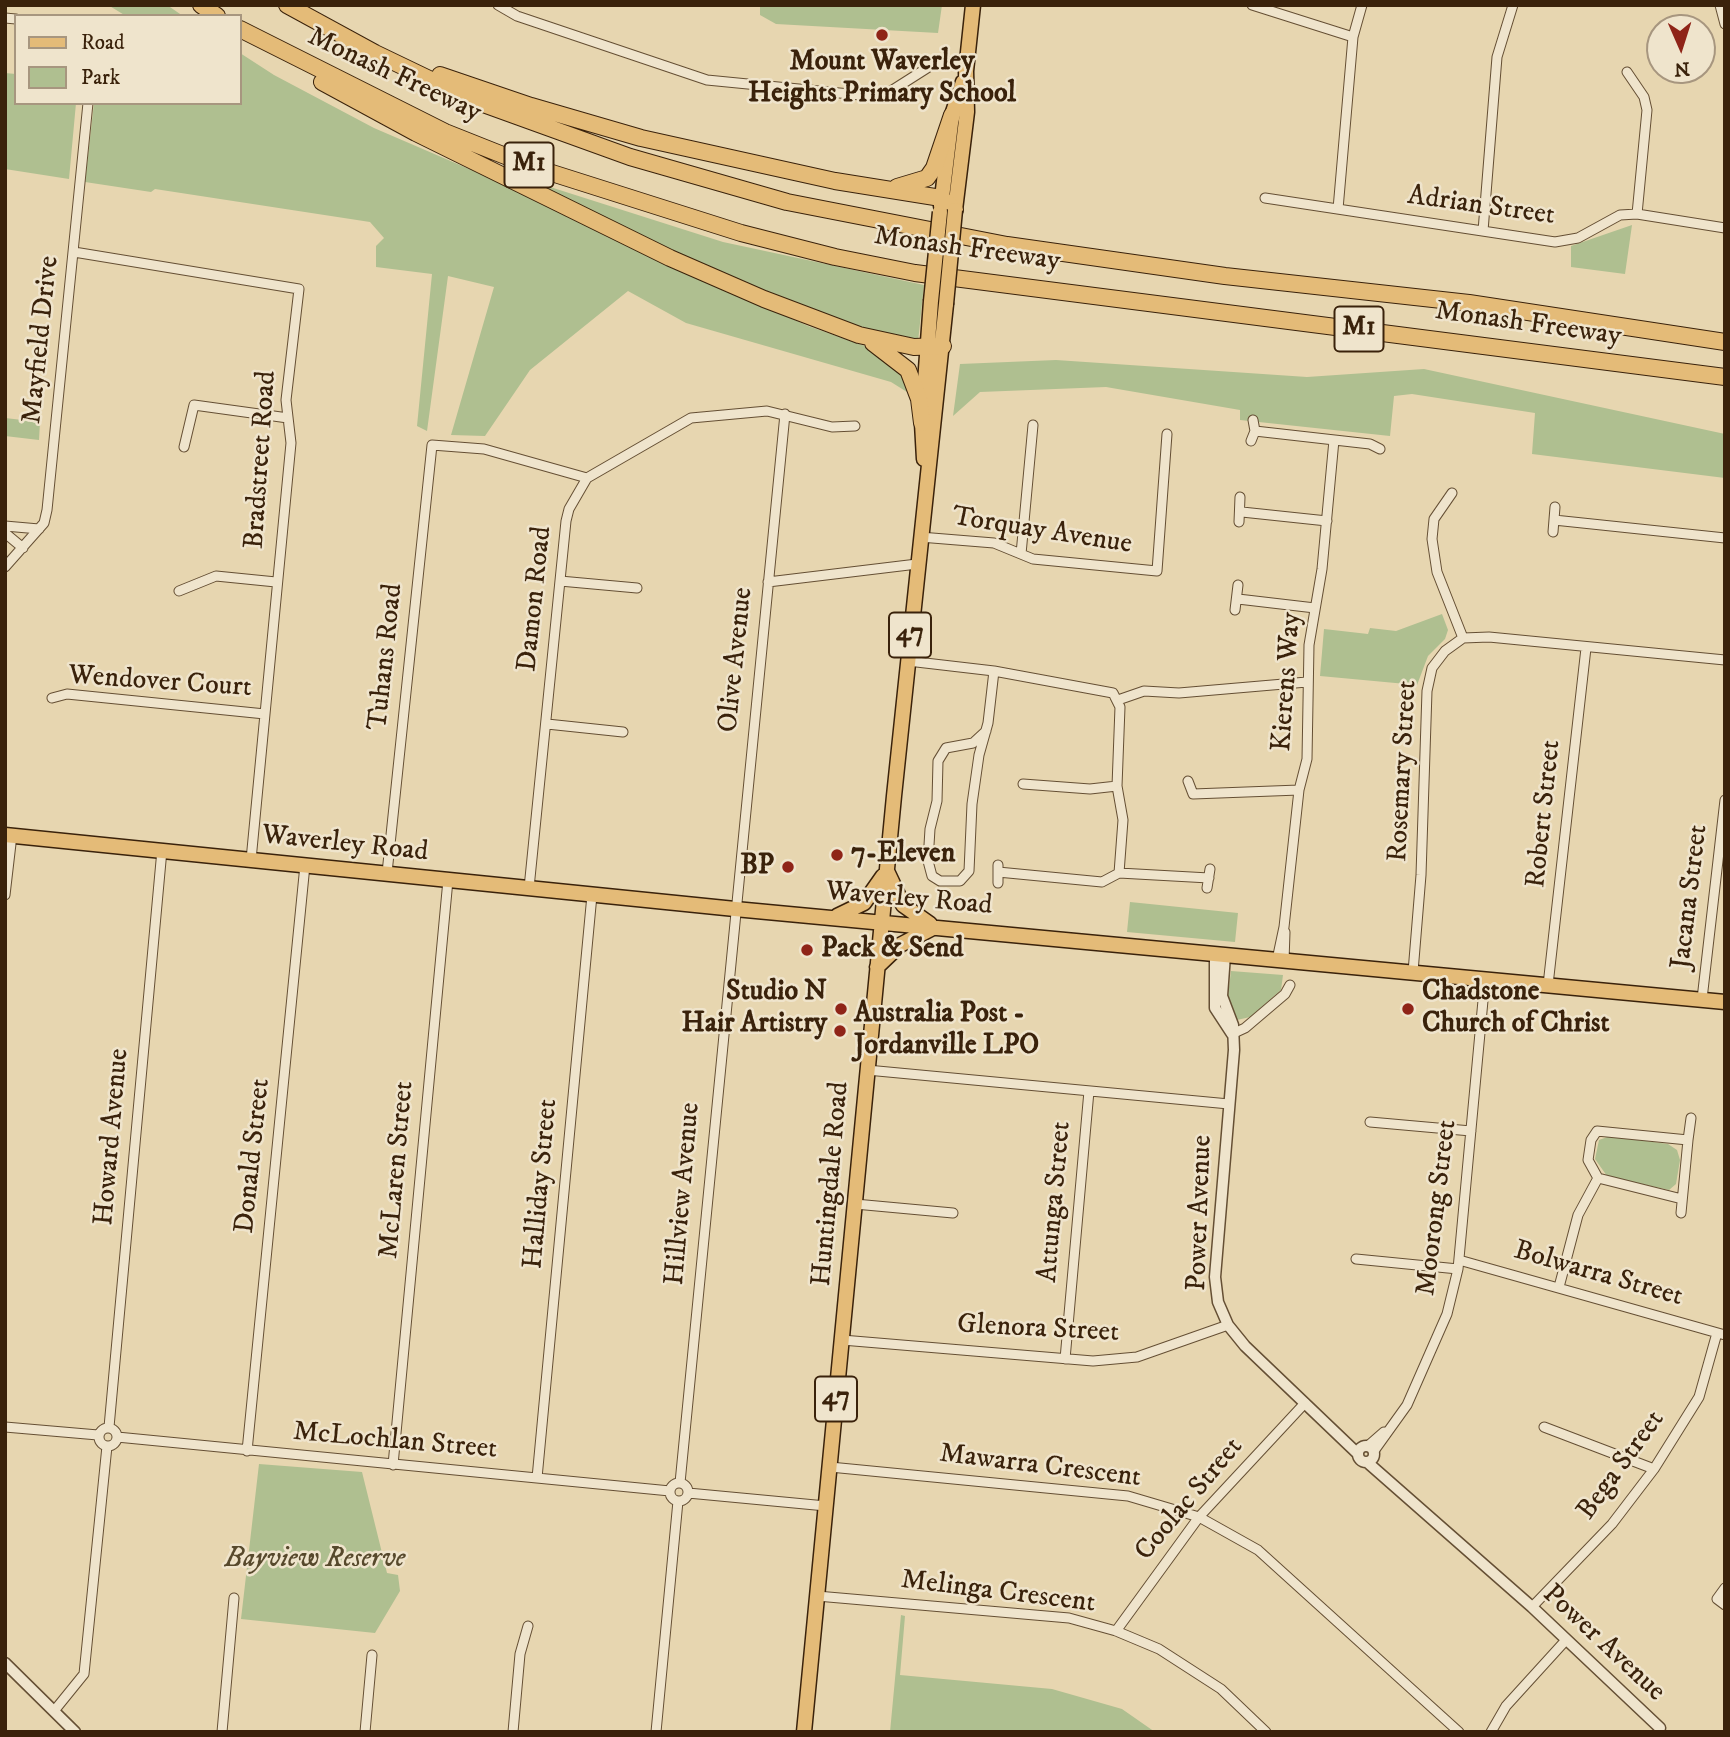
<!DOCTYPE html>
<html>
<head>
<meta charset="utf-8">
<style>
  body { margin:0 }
  #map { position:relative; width:1730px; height:1737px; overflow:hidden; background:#e7d6b0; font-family:"IM FELL DW Pica",serif }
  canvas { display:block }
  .frame { position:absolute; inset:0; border:7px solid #3a220b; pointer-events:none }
  .legend { position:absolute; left:14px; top:14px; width:228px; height:91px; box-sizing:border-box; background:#efe4cc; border:2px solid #a7967f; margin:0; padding:9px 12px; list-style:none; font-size:21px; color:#3a220b }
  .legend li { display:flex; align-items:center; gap:14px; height:35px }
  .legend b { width:35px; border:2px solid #a7967f }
  .north { position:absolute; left:1646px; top:14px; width:70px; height:70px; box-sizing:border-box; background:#efe4cc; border:2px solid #a7967f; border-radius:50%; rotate:177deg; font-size:19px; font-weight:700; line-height:28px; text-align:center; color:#3a220b }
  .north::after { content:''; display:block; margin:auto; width:24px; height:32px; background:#8f2418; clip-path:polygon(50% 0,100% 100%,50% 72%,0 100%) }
</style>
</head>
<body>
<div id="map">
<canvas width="1730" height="1737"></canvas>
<div class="frame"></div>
<ul class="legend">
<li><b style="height:9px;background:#e4bb78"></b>Road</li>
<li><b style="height:19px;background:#afbf90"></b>Park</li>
</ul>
<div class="north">N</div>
</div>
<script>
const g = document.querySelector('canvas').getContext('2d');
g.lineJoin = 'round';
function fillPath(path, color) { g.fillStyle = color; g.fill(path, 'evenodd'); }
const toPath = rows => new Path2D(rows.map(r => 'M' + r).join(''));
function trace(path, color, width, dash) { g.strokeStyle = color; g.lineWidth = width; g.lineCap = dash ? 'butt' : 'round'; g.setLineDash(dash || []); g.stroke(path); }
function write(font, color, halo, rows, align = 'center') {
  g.font = font + ' "IM FELL DW Pica",serif'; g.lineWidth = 5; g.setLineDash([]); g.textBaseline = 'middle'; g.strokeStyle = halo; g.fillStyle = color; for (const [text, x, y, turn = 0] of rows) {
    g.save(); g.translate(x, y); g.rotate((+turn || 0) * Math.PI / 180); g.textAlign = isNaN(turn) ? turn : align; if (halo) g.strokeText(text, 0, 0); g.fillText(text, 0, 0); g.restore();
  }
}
fillPath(toPath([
  [108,5,167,5,183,16,126,16],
  [760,5,942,5,938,33,776,24,760,15],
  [240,53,274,75,374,128,511,187,581,223,808,326,885,353,902,368,907,392,891,382,686,323,628,291,530,370,485,436,451,435,494,287,448,276,427,431,417,426,432,274,376,267,376,246,384,238,370,222,155,189,151,192,85,182,94,103,240,103],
  [5,73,16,74,16,103,76,103,69,179,5,169],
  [547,186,723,242,924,285,918,342,896,340,723,276,545,190],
  [1632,225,1625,274,1571,267,1571,246],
  [1056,360,1307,377,1424,369,1725,434,1725,478,1532,454,1535,413,1412,394,1394,396,1390,436,1240,420,1240,410,1106,387,980,392,953,416,960,364],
  [5,418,40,422,39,440,5,436],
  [1442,614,1448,630,1445,639,1428,656,1417,685,1320,676,1324,629,1368,634,1370,628,1396,631],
  [1130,902,1238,913,1235,942,1127,932],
  [1231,971,1283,975,1281,990,1250,1017,1237,1020,1227,1004],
  [1610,1136,1668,1144,1677,1150,1680,1160,1676,1184,1669,1190,1607,1176,1595,1159,1599,1140],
  [259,1464,362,1472,387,1573,398,1575,400,1591,375,1633,241,1619],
  [901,1615,905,1616,900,1675,1052,1689,1122,1709,1155,1732,890,1732]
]), '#afbf90');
const minor = toPath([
  [498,5,517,16,707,80,870,96,891,91,935,63,968,61],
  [1252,5,1353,37],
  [1720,5,1725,24],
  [5,18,16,19],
  [1627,72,1644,97,1647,110,1637,214],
  [1265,198,1555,242,1578,238,1620,215,1637,214,1725,228],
  [1338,209,1353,37,1362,5],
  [1483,231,1497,57,1513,5],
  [74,252,299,289,286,400,291,443,251,860],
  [1255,431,1370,444,1380,449],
  [1251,441,1255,431,1253,420],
  [184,447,194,405,288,418],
  [1452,493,1434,519,1432,539,1437,572,1463,638],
  [1242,512,1327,521],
  [1554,520,1725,538],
  [1239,522,1240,497],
  [5,526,39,529],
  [1553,532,1555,507],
  [5,533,23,548],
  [920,537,994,543,1033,559,1157,571,1167,434],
  [1021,554,1033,425],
  [5,567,44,523,47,510,88,103],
  [560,581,637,588],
  [768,582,917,564],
  [179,591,216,576,276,582],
  [1238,599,1315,608],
  [1235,610,1238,585],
  [908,661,994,671,1113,693,1120,707,1117,786,1123,820,1119,873],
  [52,698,67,694,265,714],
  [1118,700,1144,691,1179,693,1307,682],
  [547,724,623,732],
  [986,731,973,743,946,748,938,761,937,801,930,829,928,861,932,876,940,881,960,881,969,871,972,804,979,755,988,723,994,671],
  [1188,781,1193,794,1299,790],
  [1023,784,1090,789,1117,786],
  [998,872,1102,882,1119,873,1209,878],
  [387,873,432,445,484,449,587,478],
  [998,883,998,865],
  [529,888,566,521,569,509,587,478,691,418,767,411,832,427,855,426],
  [1207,888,1210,869],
  [5,895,12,835],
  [1277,960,1284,927,1299,790,1307,759,1309,645,1322,569,1334,440],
  [1284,961,1285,932],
  [1413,972,1421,875,1427,691,1432,668,1445,651,1463,638,1489,637,1725,660],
  [1548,985,1586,648],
  [1702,999,1725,800],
  [1232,1034,1245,1028,1285,994,1290,985],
  [867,1070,1229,1104],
  [1370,1122,1471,1131],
  [1598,1178,1588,1160,1591,1140,1597,1131,1688,1140,1691,1118],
  [1598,1178,1682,1199],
  [855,1204,953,1213],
  [1681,1213,1688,1140],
  [1356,1259,1458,1269],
  [1459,1260,1725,1335],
  [1559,1287,1578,1215,1598,1178],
  [842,1340,1093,1361,1137,1357,1228,1325],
  [1065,1359,1089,1091],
  [5,1427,98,1435],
  [109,1427,162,850],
  [1544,1427,1654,1469],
  '99 1437a9 9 0 1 1 18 0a9 9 0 1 1-18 0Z',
  [117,1437,670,1491],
  [1368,1446,1384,1432],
  [247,1451,305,865],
  [1374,1451,1407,1405,1447,1314,1458,1269,1485,979],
  [393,1465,448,880],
  [830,1467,1128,1496,1199,1517,1258,1550,1459,1732],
  [537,1478,592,895],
  '670 1492a9 9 0 1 1 18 0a9 9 0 1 1-18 0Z',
  [680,1483,785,414],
  [688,1493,826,1506],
  [1725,1588,1717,1599,1725,1605],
  [817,1596,1069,1618,1116,1631,1159,1649,1221,1689,1266,1732],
  [1532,1607,1612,1524,1654,1469,1699,1397,1717,1333],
  [1116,1631,1199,1517,1305,1403],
  [54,1711,84,1674,107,1446],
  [222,1732,234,1598],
  [365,1732,372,1655],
  [513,1732,520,1654,528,1626],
  [656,1732,678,1501],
  [1491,1732,1506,1706,1566,1640]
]);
const tertiary = toPath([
  [1215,954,1215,1008,1232,1034],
  [1225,955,1222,996,1233,1025,1234,1050,1215,1277,1218,1302,1228,1325,1245,1346,1358,1454],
  '1358 1454a8 8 0 1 1 16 0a8 8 0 1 1-16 0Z',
  [1367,1462,1532,1607,1660,1728],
  [5,1663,75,1732]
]);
const primary = toPath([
  [941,206,952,115,963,82],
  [955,210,967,112,966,71,973,5],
  [924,459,922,423,931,301],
  [5,835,735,909,1725,1002],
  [887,871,903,905,930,924],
  [837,916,864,903,883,876],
  [877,967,900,945,931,929],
  [804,1732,894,796,946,304]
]);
const motorway = toPath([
  [201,5,217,16],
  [287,5,375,53,475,101,630,157,787,202,1007,245,1225,276,1469,303,1725,342],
  [240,29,445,132,533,167,741,233,835,257,915,273,1725,377],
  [440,75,531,106,641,138,835,181,941,198,955,210],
  [322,82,416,133,670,258,764,299,859,335,914,347,943,346],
  [897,187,927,178,934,168,952,115],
  [873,343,908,370,919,399,922,423]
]);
trace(minor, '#654f34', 11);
trace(tertiary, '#654f34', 13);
trace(primary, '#3a220b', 17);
trace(motorway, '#3a220b', 18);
trace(minor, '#efe4cc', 9);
trace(tertiary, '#efe4cc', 10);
trace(primary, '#e4bb78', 14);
trace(motorway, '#e4bb78', 16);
const primaryBridge = toPath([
  [931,301,940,212],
  [946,304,955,210]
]);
trace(primaryBridge, '#3a220b', 17, []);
trace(primaryBridge, '#e4bb78', 14);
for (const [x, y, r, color] of [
  [882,35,7,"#8f2418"],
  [837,855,7,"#8f2418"],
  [788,867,7,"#8f2418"],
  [807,950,7,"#8f2418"],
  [841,1009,7,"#8f2418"],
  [1408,1009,7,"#8f2418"],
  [840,1031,7,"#8f2418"]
]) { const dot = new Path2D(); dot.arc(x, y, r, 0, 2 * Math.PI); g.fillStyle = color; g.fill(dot); trace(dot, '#efe4cc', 2.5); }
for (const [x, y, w] of [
  [529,165,49],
  [1359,329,49],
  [910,635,42],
  [836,1399,42]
]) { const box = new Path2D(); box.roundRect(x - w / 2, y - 22.5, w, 45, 5); g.fillStyle = '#efe4cc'; g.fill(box); trace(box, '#3a220b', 2); }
write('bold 26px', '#3a220b', null, [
  ["M1",529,165],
  ["M1",1359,329],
  ["47",910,635],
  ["47",836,1399]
]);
write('bold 28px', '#3a220b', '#efe4cc', [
  ["Mount Waverley",882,63,"center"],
  ["Heights Primary School",882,95,"center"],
  ["7-Eleven",851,855],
  ["BP",774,867,"right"],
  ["Pack & Send",821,950],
  ["Studio N",827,993,"right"],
  ["Hair Artistry",827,1025,"right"],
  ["Chadstone",1422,993],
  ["Church of Christ",1422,1025],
  ["Australia Post -",854,1015],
  ["Jordanville LPO",854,1047]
], 'left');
write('28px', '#3a220b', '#efe4cc', [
  ["Monash Freeway",394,76,25],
  ["Adrian Street",1481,207,8],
  ["Monash Freeway",967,250,8],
  ["Monash Freeway",1528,325,8],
  ["Mayfield Drive",42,340,-84],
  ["Bradstreet Road",262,460,-86],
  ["Torquay Avenue",1042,532,9],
  ["Damon Road",536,599,-84],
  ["Tuhans Road",387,657,-84],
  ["Olive Avenue",737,660,-84],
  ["Kierens Way",1288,682,-86],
  ["Wendover Court",160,683,4],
  ["Rosemary Street",1404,771,-87],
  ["Robert Street",1545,814,-84],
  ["Waverley Road",345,845,6],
  ["Jacana Street",1691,897,-83],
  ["Waverley Road",909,900,5],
  ["Howard Avenue",113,1137,-85],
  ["Donald Street",254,1156,-84],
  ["McLaren Street",398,1170,-85],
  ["Halliday Street",542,1184,-85],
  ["Huntingdale Road",832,1184,-85],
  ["Hillview Avenue",684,1194,-85],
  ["Attunga Street",1056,1202,-85],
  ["Moorong Street",1438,1208,-83],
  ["Power Avenue",1201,1213,-88],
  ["Bolwarra Street",1598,1275,16],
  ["Glenora Street",1038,1330,3],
  ["McLochlan Street",395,1442,5],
  ["Bega Street",1622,1466,-54],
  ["Mawarra Crescent",1040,1467,7],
  ["Coolac Street",1190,1500,-50],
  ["Melinga Crescent",998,1593,7],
  ["Power Avenue",1603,1644,43]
]);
write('italic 28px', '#57492c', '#efe4cc', [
  ["Bayview Reserve",315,1560]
]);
</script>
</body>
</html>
